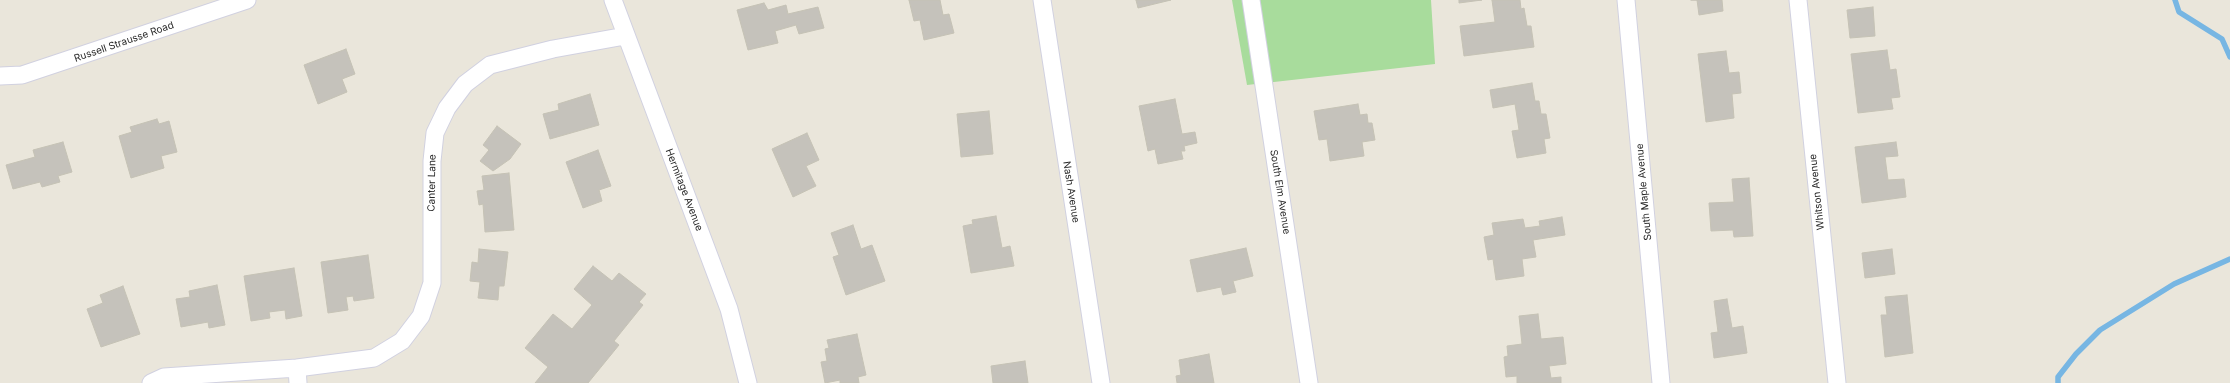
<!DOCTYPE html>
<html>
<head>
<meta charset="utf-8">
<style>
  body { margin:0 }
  canvas { display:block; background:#eae6db }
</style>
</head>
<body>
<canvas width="2230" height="383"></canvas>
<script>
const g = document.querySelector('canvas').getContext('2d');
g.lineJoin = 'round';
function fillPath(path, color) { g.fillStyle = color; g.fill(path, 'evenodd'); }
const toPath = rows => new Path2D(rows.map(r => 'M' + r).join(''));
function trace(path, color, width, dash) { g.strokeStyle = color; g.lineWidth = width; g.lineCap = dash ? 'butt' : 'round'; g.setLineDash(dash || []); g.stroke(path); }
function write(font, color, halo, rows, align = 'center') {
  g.font = font + ' Inter,sans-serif'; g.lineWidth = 4; g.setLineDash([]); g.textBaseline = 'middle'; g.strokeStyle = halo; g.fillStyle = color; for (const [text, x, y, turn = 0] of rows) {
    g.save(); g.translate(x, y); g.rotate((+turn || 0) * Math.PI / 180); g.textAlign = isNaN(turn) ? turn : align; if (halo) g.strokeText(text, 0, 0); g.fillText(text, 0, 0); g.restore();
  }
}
fillPath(toPath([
  [1232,0,1431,0,1435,64,1247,85]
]), '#a8dc9c');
trace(toPath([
  [2175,0,2179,12,2222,39,2230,57],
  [2058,383,2058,377,2076,354,2100,330,2174,284,2230,259]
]), '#77b6e3', 5.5);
const building = toPath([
  [909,0,940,0,943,15,949,14,954,33,924,40,920,20,914,21,909,0],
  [1136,0,1171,0,1138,8,1136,0],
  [1459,0,1482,0,1459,3,1459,0],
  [1492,0,1520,0,1521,9,1524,8,1527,26,1531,26,1534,47,1464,56,1460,26,1495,22,1492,0],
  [1691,0,1722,0,1723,11,1699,15,1697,0,1691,0],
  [764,3,768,10,786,5,788,14,818,7,824,28,799,34,796,25,775,31,778,43,748,50,737,10,764,3],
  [1873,7,1875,36,1850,38,1847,10,1873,7],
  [346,49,355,74,342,79,347,92,318,104,304,65,346,49],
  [1887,50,1890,70,1896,69,1900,97,1891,98,1893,109,1858,113,1851,54,1887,50],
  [1726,51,1729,73,1739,72,1741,93,1732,94,1734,118,1706,122,1698,54,1726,51],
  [1532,83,1535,101,1539,101,1541,114,1546,114,1550,138,1544,139,1546,153,1517,158,1512,131,1519,130,1515,104,1493,108,1490,90,1532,83],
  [590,94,599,125,550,139,543,114,559,110,558,104,590,94],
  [1175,99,1182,134,1195,132,1197,143,1184,146,1185,151,1181,151,1183,159,1158,164,1155,149,1148,151,1139,106,1175,99],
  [1358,104,1360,115,1367,114,1368,123,1372,123,1375,140,1362,142,1364,156,1330,161,1327,139,1319,140,1314,111,1358,104],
  [989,111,993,154,961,157,957,114,989,111],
  [157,119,159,124,169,121,177,152,161,156,164,168,131,178,119,136,132,132,130,127,157,119],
  [497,126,521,144,510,159,493,171,480,161,489,150,483,145,497,126],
  [807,133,819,160,806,166,816,186,793,197,772,149,807,133],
  [63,142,72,172,58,176,60,182,42,187,40,182,13,189,6,165,35,157,33,150,63,142],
  [1896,142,1898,156,1885,157,1888,180,1904,179,1906,197,1862,203,1855,147,1896,142],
  [598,150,611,186,599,190,602,201,583,208,566,162,598,150],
  [509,173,514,230,485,232,483,204,479,205,477,191,484,190,482,176,509,173],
  [1749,178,1753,236,1734,237,1733,230,1711,231,1709,203,1734,202,1732,179,1749,178],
  [996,216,1002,248,1010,246,1014,266,971,273,963,226,973,224,972,220,996,216],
  [1562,217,1565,235,1533,240,1536,257,1522,259,1524,276,1496,280,1493,259,1488,260,1484,237,1494,235,1492,223,1523,219,1525,228,1540,226,1539,221,1562,217],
  [853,225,861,249,872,245,885,281,846,295,833,257,839,255,831,233,853,225],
  [1246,248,1253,276,1233,281,1236,292,1223,295,1221,287,1197,292,1190,260,1246,248],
  [479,249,508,252,504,286,499,286,498,300,478,298,480,282,470,281,472,262,478,263,479,249],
  [1892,249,1895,274,1865,278,1862,253,1892,249],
  [368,255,374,298,354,301,353,296,346,297,348,310,328,313,321,262,368,255],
  [593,266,612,281,619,273,646,294,639,302,643,305,614,341,619,345,588,383,535,383,548,367,525,348,553,314,572,329,592,305,574,289,593,266],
  [294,268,302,316,286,319,285,310,269,312,270,318,251,321,244,276,294,268],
  [217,285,225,325,209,328,208,322,181,327,176,299,190,297,189,291,217,285],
  [123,286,140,334,101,347,87,309,103,303,100,295,123,286],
  [1907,295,1913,353,1885,357,1881,315,1887,315,1885,297,1907,295],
  [1727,299,1732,328,1743,326,1747,353,1714,358,1711,333,1718,332,1714,301,1727,299],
  [1538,314,1541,339,1563,337,1566,364,1549,366,1551,378,1561,377,1561,383,1517,383,1517,376,1506,377,1504,357,1508,356,1507,346,1522,344,1519,316,1538,314],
  [857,334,866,375,858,377,859,383,840,383,840,380,825,383,821,362,827,361,825,349,829,348,827,340,857,334],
  [1209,354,1214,383,1177,383,1176,376,1181,375,1179,360,1209,354],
  [1025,361,1028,383,993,383,991,366,1025,361]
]);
fillPath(building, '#c5c2bb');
trace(building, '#c5c2b5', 1);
const minor = toPath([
  [613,0,729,309,748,383],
  [1042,0,1101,383],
  [1251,0,1309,383],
  [1626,0,1661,383],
  [1798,0,1837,383],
  [0,76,22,75,247,0],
  [297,368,374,358,402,341,421,316,432,283,432,161,435,133,447,108,465,84,490,65,553,49,625,36],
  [151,383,164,377,297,368,298,383]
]);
trace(minor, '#d1d1e0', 19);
trace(minor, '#fff', 17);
write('10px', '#292929', '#fff', [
  ["Russell Strausse Road",124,42,-19],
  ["Canter Lane",432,183,-89],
  ["Hermitage Avenue",684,190,69],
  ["Nash Avenue",1071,192,81],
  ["South Elm Avenue",1280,192,81],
  ["South Maple Avenue",1644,192,-95],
  ["Whitson Avenue",1817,192,-96]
]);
</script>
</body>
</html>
